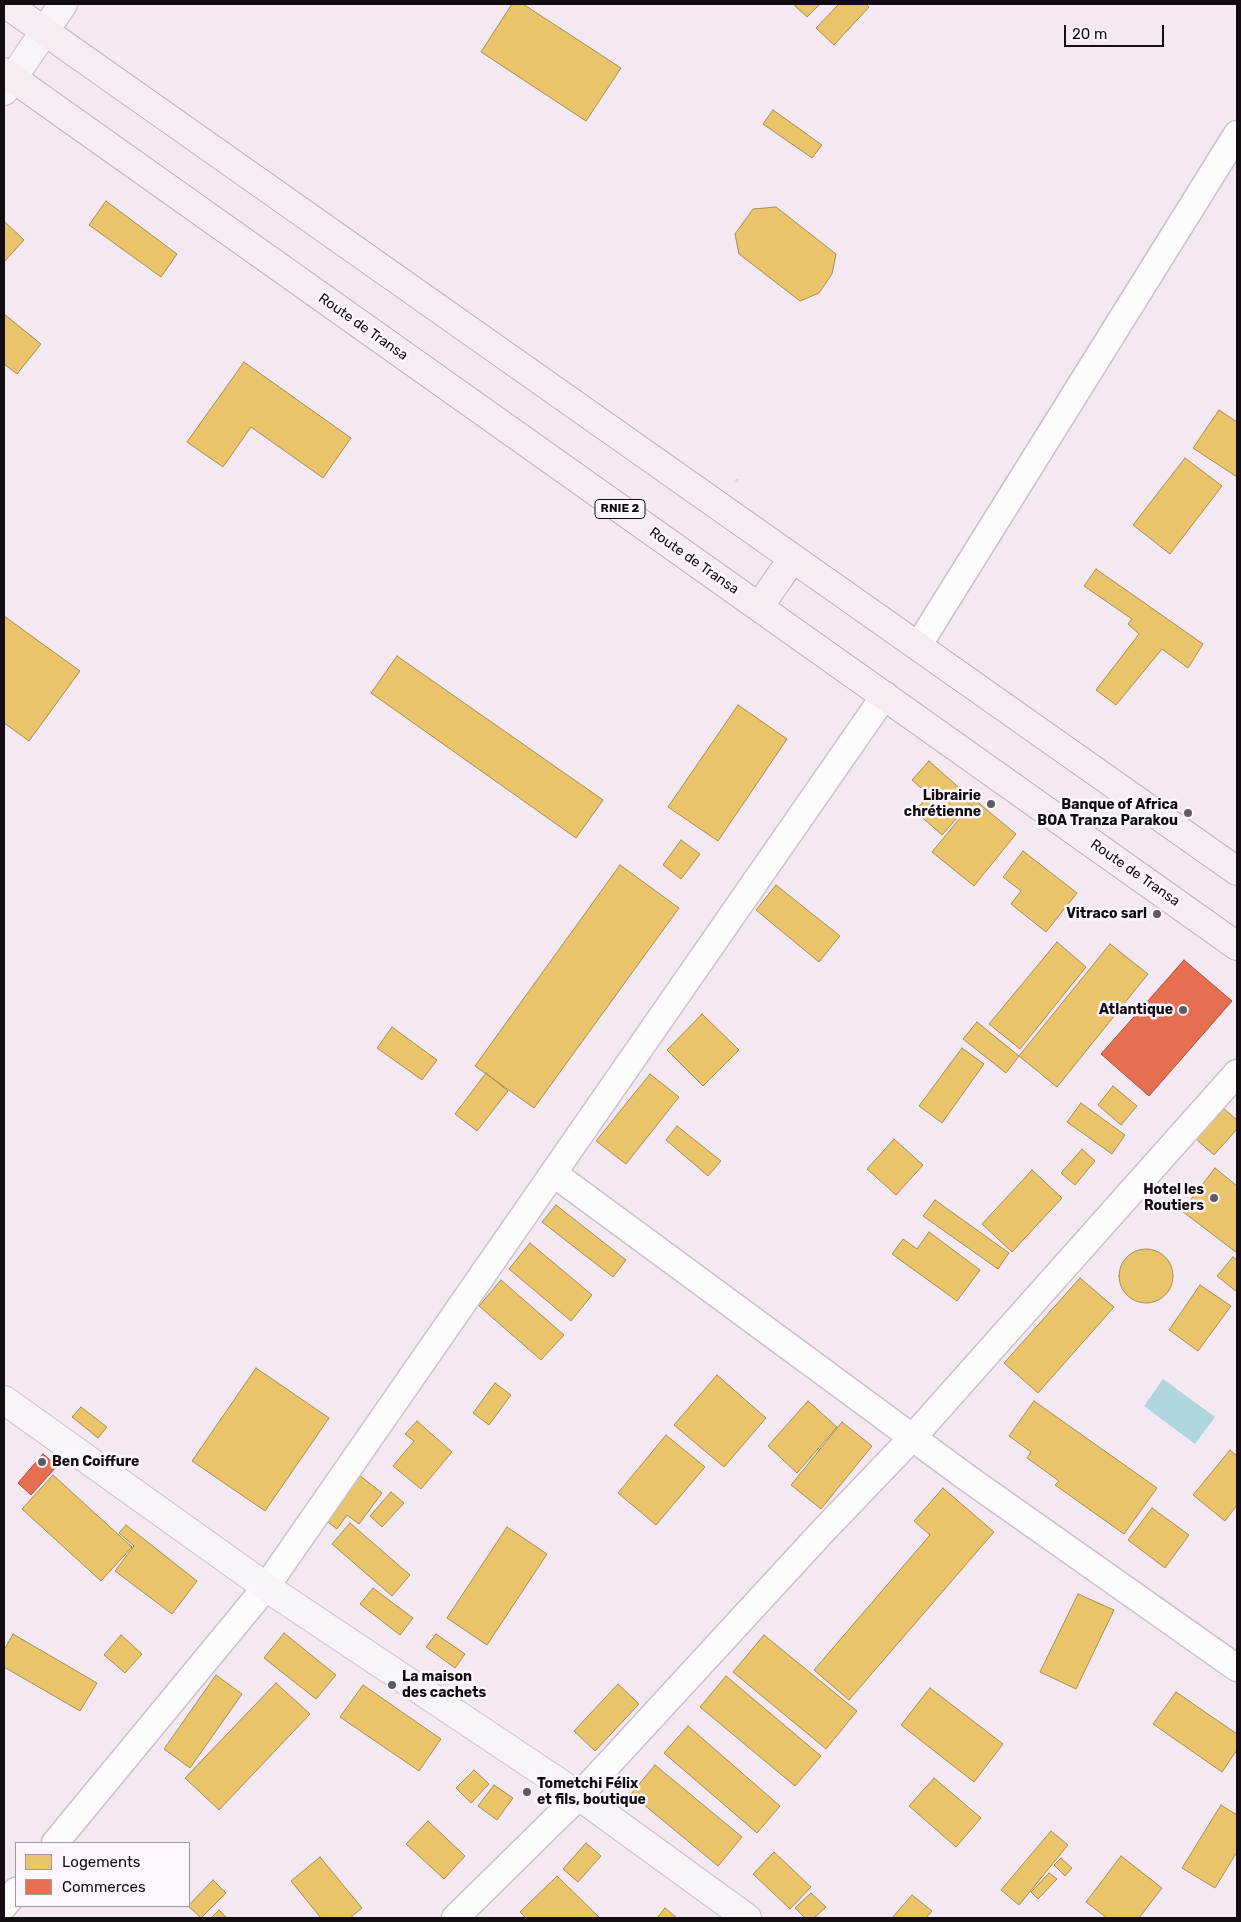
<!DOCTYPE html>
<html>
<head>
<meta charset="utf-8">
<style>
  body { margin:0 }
  #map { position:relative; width:1241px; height:1922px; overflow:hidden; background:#f4e8f3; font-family:Rubik,sans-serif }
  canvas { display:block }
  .frame { position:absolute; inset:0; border:5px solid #130d13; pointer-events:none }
  .legend { position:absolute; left:15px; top:1842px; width:175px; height:65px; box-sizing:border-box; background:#fef6fe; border:1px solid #a099a0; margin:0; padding:6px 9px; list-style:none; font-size:15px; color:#130d13 }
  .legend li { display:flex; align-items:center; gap:10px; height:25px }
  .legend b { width:25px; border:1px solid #a099a0 }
  .scale { position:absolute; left:1064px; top:25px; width:100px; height:22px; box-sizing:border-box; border:2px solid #130d13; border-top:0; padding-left:6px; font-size:15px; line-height:18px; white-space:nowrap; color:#130d13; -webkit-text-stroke:4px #fef6fe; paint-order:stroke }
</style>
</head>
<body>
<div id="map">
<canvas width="1241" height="1922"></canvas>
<div class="frame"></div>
<ul class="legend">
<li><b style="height:14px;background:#e9c46a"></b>Logements</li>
<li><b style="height:14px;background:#e76f51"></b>Commerces</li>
</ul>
<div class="scale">20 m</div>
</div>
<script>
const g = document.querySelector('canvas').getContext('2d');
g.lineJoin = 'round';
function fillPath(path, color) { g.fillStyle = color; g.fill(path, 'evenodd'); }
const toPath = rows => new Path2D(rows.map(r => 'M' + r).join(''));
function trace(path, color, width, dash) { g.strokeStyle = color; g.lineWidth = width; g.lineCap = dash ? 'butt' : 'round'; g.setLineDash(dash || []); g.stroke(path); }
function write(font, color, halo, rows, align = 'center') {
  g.font = font + ' Rubik,sans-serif'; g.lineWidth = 5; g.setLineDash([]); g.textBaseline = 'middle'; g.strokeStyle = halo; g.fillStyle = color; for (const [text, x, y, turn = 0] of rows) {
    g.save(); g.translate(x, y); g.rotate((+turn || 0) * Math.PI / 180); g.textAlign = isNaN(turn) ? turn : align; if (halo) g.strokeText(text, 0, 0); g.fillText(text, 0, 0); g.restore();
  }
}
fillPath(toPath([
  [1163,1379,1215,1417,1195,1444,1144,1406]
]), '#afd5dd');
const homes = toPath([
  [512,4,523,4,621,68,586,121,481,52,512,4],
  [793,4,820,4,807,17,793,4],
  [839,4,866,4,869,7,834,45,816,28,839,4],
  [773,110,822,145,812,158,763,124,773,110],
  [106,201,177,254,161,277,89,225,106,201],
  [776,207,836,254,832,274,819,293,800,301,739,254,735,234,753,209,776,207],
  [4,221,24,240,4,262,4,221],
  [4,314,41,344,17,374,4,364,4,314],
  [244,362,351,438,323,478,251,427,223,467,187,442,244,362],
  [1219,410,1237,422,1237,477,1193,448,1219,410],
  [1185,458,1222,486,1170,554,1133,525,1185,458],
  [1096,569,1203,644,1188,668,1162,649,1116,705,1096,690,1139,634,1128,624,1132,619,1084,586,1096,569],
  [4,616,80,671,29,741,4,723,4,616],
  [397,656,603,800,576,838,371,693,397,656],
  [738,705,787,739,718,841,668,807,738,705],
  [929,761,973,800,942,835,915,811,929,795,912,780,929,761],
  [975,800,1016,834,974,886,932,852,975,800],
  [681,840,700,854,681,879,663,865,681,840],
  [1023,851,1077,893,1046,932,1011,904,1021,891,1003,877,1023,851],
  [620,865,679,908,534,1108,475,1066,620,865],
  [776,885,840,936,819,962,756,910,776,885],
  [1057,942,1086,967,1020,1049,989,1024,1057,942],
  [1110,944,1148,974,1057,1087,1019,1056,1110,944],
  [702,1014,739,1050,703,1086,667,1050,702,1014],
  [977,1022,1019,1056,1006,1073,963,1039,977,1022],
  [392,1027,437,1060,422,1080,377,1048,392,1027],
  [962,1048,984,1064,942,1123,919,1106,962,1048],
  [486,1073,508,1091,477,1131,455,1114,486,1073],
  [650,1074,679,1097,626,1164,596,1141,650,1074],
  [1113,1086,1137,1106,1121,1125,1098,1105,1113,1086],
  [1081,1103,1125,1135,1112,1154,1067,1122,1081,1103],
  [1223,1108,1237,1120,1237,1129,1214,1155,1196,1139,1223,1108],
  [677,1126,721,1161,708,1176,666,1140,677,1126],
  [894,1139,923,1165,896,1195,867,1169,894,1139],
  [1082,1149,1095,1161,1075,1185,1061,1173,1082,1149],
  [1215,1168,1237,1186,1237,1253,1182,1211,1215,1168],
  [1032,1170,1062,1198,1012,1252,982,1224,1032,1170],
  [935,1200,1009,1253,998,1269,923,1216,935,1200],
  [556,1205,626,1260,613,1277,542,1222,556,1205],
  [929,1232,980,1270,957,1301,892,1254,903,1239,917,1249,929,1232],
  [530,1243,592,1295,571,1321,509,1269,530,1243],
  '1119 1276a27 27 0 1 1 54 0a27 27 0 1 1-54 0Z',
  [1233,1257,1237,1260,1237,1292,1217,1276,1233,1257],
  [1080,1278,1114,1307,1038,1393,1004,1363,1080,1278],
  [501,1280,564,1335,541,1360,479,1306,501,1280],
  [1200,1285,1231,1306,1198,1351,1169,1330,1200,1285],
  [256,1368,329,1418,265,1511,192,1461,256,1368],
  [717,1375,766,1418,724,1467,674,1425,717,1375],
  [495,1383,511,1395,489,1425,473,1413,495,1383],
  [808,1401,837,1427,797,1473,768,1446,808,1401],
  [1034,1401,1157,1488,1124,1534,1055,1485,1059,1481,1027,1458,1031,1452,1009,1436,1034,1401],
  [81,1407,107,1427,98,1438,72,1417,81,1407],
  [417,1421,452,1452,421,1489,393,1466,414,1441,405,1434,417,1421],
  [842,1422,872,1446,821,1509,791,1485,842,1422],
  [666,1435,705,1467,656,1525,618,1493,666,1435],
  [1230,1450,1237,1456,1237,1505,1225,1521,1193,1495,1230,1450],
  [354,1471,382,1493,359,1524,347,1515,337,1529,320,1516,354,1471],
  [53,1475,132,1547,101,1581,22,1509,53,1475],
  [943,1488,994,1532,849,1700,814,1670,930,1535,914,1521,943,1488],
  [391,1492,404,1503,382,1527,370,1516,391,1492],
  [1152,1508,1189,1535,1165,1568,1128,1540,1152,1508],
  [350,1523,410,1575,392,1596,332,1544,350,1523],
  [126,1525,197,1581,172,1614,115,1571,134,1546,119,1533,126,1525],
  [507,1527,547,1554,487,1645,447,1618,507,1527],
  [373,1588,413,1618,400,1635,360,1604,373,1588],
  [1078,1594,1114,1610,1076,1689,1040,1672,1078,1594],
  [284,1633,336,1675,316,1699,264,1658,284,1633],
  [13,1634,97,1683,80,1711,4,1667,4,1650,13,1634],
  [436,1634,465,1654,455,1668,426,1647,436,1634],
  [121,1635,142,1654,125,1673,104,1655,121,1635],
  [764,1635,857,1711,826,1749,733,1672,764,1635],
  [216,1675,242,1694,190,1768,164,1749,216,1675],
  [726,1676,821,1756,795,1786,700,1707,726,1676],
  [276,1683,310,1714,219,1810,185,1778,276,1683],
  [618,1684,639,1704,595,1751,574,1731,618,1684],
  [363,1685,441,1739,419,1771,340,1717,363,1685],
  [930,1688,1003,1744,974,1782,901,1725,930,1688],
  [1176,1692,1237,1734,1237,1750,1222,1772,1153,1724,1176,1692],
  [688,1726,780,1806,757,1833,664,1753,688,1726],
  [655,1765,742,1837,718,1866,631,1794,655,1765],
  [474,1770,489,1784,471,1803,456,1788,474,1770],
  [934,1778,981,1818,956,1847,909,1806,934,1778],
  [494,1785,513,1798,497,1820,478,1806,494,1785],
  [1221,1805,1237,1815,1237,1852,1215,1888,1182,1868,1221,1805],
  [428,1821,465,1856,444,1879,406,1844,428,1821],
  [1051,1831,1068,1845,1019,1905,1001,1890,1051,1831],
  [586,1843,601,1856,578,1882,563,1869,586,1843],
  [774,1852,811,1887,790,1909,753,1874,774,1852],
  [1121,1856,1162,1888,1139,1918,1107,1918,1086,1902,1121,1856],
  [320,1857,362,1908,350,1918,321,1918,291,1881,320,1857],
  [1061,1858,1072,1868,1065,1876,1054,1865,1061,1858],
  [1049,1873,1057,1879,1038,1899,1031,1892,1049,1873],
  [557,1876,600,1918,526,1918,520,1912,557,1876],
  [213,1880,226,1893,201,1918,188,1906,213,1880],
  [811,1893,826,1907,814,1918,805,1918,795,1908,811,1893],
  [912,1895,932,1911,926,1918,892,1918,912,1895],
  [665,1908,677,1918,657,1918,665,1908],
  [219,1910,227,1918,211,1918,219,1910]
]);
fillPath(homes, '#e9c46a');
trace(homes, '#a98d50', 1);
const shops = toPath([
  [1184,960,1232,1001,1149,1096,1101,1054,1184,960],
  [43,1454,57,1466,31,1495,18,1483,43,1454]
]);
fillPath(shops, '#e76f51');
trace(shops, '#a7523e', 1);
const street = toPath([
  [918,646,1237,134],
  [553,1173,966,1477,1237,1668],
  [55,1843,266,1587,885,695],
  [4,1906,16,1891],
  [455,1918,579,1796,823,1531,913,1437,1237,1073]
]);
const secondary = toPath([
  [4,91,63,4],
  [4,1400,266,1587,579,1796,747,1918]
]);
const primary = toPath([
  [6,4,1237,871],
  [4,72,1237,946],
  [759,607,792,559]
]);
trace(street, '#cac0c9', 29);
trace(secondary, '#cac0c9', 30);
trace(primary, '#beacbc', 30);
trace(toPath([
  [736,482,740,476]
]), '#dcd9dc', 3, [4, 2.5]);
trace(street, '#fdfcfd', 26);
trace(secondary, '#f9f4f9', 28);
trace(primary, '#f5ecf4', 28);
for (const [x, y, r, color] of [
  [991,804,5,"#625a61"],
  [1188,813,5,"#625a61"],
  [1157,914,5,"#625a61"],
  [1183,1010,5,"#625a61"],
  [1214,1198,5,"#625a61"],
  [42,1462,5,"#625a61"],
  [392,1685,5,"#625a61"],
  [527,1792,5,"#625a61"]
]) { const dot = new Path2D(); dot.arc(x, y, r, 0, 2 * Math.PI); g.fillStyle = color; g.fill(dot); trace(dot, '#fef6fe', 2); }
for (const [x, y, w] of [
  [620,509,50]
]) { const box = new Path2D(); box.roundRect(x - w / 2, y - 9.5, w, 19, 4); g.fillStyle = '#fef6fe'; g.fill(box); trace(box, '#130d13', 1); }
write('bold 12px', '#130d13', null, [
  ["RNIE 2",620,509]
]);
write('14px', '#130d13', '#fef6fe', [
  ["Route de Transa",363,327,35],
  ["Route de Transa",694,561,35],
  ["Route de Transa",1135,873,35]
]);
write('bold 14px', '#130d13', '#fef6fe', [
  ["Librairie",981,796],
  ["chrétienne",981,812],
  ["Banque of Africa",1178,805],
  ["BOA Tranza Parakou",1178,821],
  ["Vitraco sarl",1147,914],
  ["Atlantique",1173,1010],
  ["Hotel les",1204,1190],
  ["Routiers",1204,1206],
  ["Ben Coiffure",52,1462,"left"],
  ["La maison",402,1677,"left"],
  ["des cachets",402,1693,"left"],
  ["Tometchi Félix",537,1784,"left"],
  ["et fils, boutique",537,1800,"left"]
], 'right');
</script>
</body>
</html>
